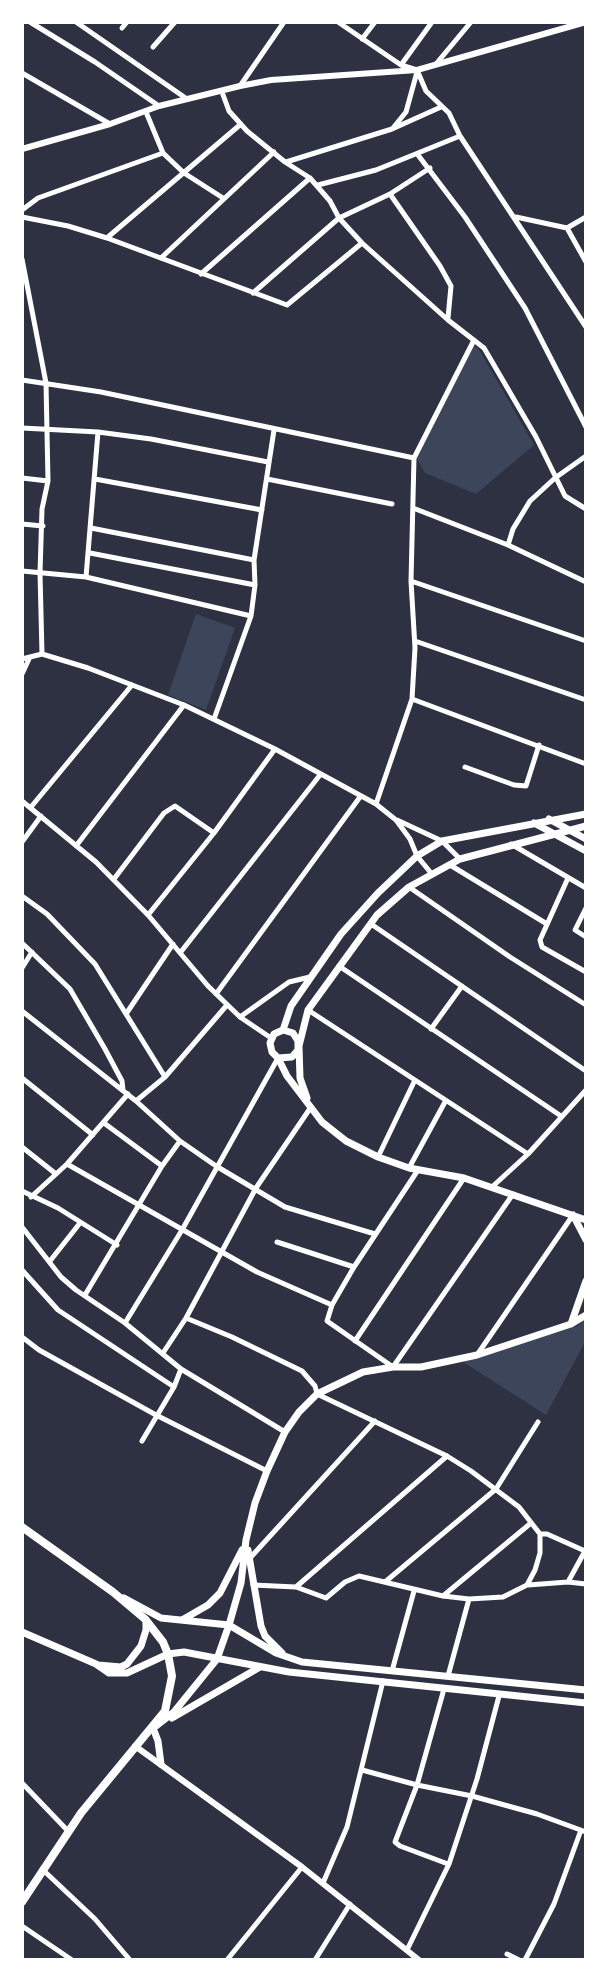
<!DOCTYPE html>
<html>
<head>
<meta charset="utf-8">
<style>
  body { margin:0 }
  #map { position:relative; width:608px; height:1982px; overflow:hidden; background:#2d3142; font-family:"PT Sans Narrow",sans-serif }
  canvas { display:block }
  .frame { position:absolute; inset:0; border:24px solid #fff; pointer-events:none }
</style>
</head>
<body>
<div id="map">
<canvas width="608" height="1982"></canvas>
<div class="frame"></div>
</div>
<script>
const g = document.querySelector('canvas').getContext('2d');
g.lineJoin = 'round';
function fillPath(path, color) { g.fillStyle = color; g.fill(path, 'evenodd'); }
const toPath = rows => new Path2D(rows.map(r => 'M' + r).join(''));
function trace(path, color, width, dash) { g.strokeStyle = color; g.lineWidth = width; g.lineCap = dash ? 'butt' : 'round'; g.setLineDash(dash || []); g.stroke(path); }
fillPath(toPath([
  [471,342,480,351,534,445,476,494,425,473,414,454],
  [196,614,235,628,206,710,168,695],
  [586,1320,586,1340,546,1415,463,1362,577,1326]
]), '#3c4559');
trace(toPath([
  [30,22,95,62,159,106],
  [76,22,187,99],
  [338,22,401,65,417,70,426,91,449,113,460,136,586,327],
  [122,28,127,22],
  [362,39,375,22],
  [153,47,175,22],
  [436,64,471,22],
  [401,65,432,22],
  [22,73,110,124],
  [240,86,284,22],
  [222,92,229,111,247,131,285,162,310,178,330,201,339,218,362,243,448,320,484,348,536,437,565,496,586,509],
  [146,112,163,153,184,173,223,198],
  [393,128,406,112,417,72],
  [418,155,465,217,525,308,586,427],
  [286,162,392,129,441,107],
  [318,185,376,170,460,136],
  [390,194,440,266,451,286,448,318],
  [22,210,38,198,163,153],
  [22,217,68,226,107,238,287,305,362,243],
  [516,217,567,228,586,262],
  [567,228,586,217],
  [108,237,241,124],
  [161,258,274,152],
  [22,259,46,383,48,481,42,509,40,573,42,654],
  [201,274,310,178],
  [253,293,339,218,390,194,430,168],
  [22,380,101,392,414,458],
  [22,428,98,432,151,439,268,462],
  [22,478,48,481],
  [95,479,262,510],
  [267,479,392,504],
  [413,508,508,545,586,582],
  [22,524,43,526],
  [91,528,254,560],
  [508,545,513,529,530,501,555,478,586,456],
  [90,553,255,585],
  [22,571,86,577,251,616],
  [86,577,98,432],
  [411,581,586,641],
  [415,641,586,700],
  [22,659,42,654,88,668,184,705,275,749,376,804,396,820,410,839,417,856,431,873],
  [22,674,29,659],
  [412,699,586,764],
  [214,719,251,616,255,585,254,560,274,430],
  [465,767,514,785,526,786,539,745],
  [22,801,96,862,148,915,208,986,240,1017,271,1038],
  [376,804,412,699,415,648,411,581,414,458,474,340],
  [31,807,132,685],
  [397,820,442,841,460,859],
  [22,842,41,816],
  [511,844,586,888],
  [76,846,184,705],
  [450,865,547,924],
  [568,878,540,940,542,947,586,972],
  [114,879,164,813,175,806,214,833],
  [409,887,510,957,586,1005],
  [22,896,47,914,95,964,165,1077],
  [586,908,575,930,586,937],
  [148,915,214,833,275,749],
  [371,924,586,1071],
  [22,943,70,989,105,1049,122,1081,123,1090],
  [180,953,320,775],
  [339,966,561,1116],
  [22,968,32,952],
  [216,994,360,797],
  [308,1010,528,1154],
  [22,1011,136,1101,180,1141,216,1166,285,1207,375,1234],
  [126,1014,173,944],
  [240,1017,289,982,310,977],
  [431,1029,462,986],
  [22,1078,93,1135],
  [136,1101,165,1077,227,1005],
  [104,1123,162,1166],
  [22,1147,56,1174],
  [378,1157,414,1082],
  [67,1164,257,1272,332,1305],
  [409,1168,445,1102],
  [418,1170,354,1267,332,1305,327,1321,393,1367,513,1194],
  [492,1187,528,1154,586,1090],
  [22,1191,58,1208,117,1245],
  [31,1197,67,1164,128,1094],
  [22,1227,61,1277,76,1290,125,1323,181,1369,285,1432],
  [277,1242,354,1267],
  [50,1261,80,1223],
  [22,1270,58,1310,174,1387],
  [85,1295,162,1166,180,1141],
  [186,1318,232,1337,302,1371,315,1386,317,1394,447,1456,471,1471,519,1507,540,1534,540,1553,535,1570,527,1585,503,1597,469,1599,443,1596,359,1576,345,1582,326,1598,296,1587],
  [125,1323,182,1230,278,1058],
  [22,1337,39,1350,156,1415,267,1471],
  [355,1341,464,1178],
  [163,1353,186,1318,256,1188,311,1107],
  [477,1355,573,1215],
  [142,1441,174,1387,181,1369],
  [540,1534,547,1534,585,1551],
  [250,1558,375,1421],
  [385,1582,496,1489,538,1422],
  [568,1582,585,1551],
  [253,1585,296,1587,447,1456],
  [528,1585,568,1582,586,1584],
  [443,1596,531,1523],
  [392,1671,414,1591],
  [448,1676,469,1599],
  [444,1689,417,1785,395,1842,400,1846,448,1864],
  [362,1770,417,1785,472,1796,537,1814,586,1832],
  [22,1783,68,1831],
  [42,1869,95,1919,130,1960],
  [323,1883,347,1827,383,1681],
  [22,1926,72,1960],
  [407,1950,449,1864,477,1779,499,1696],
  [507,1954,519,1960],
  [227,1960,302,1867],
  [315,1960,350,1904],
  [525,1960,554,1904,581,1830]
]), '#fff', 5);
trace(toPath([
  [22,149,110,124,159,106,240,86,271,80,417,70,586,22],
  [135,1746,302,1867,419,1960]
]), '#fff', 6);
trace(toPath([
  [549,819,586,839],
  [534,823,586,851],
  [283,1030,291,1006,341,934,378,893,417,856,442,841,586,814],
  [278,1058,292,1057,298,1050,298,1041,293,1033,283,1030,274,1034,270,1043,272,1052,278,1058,287,1076,322,1122,346,1141,378,1157,409,1168,464,1178,586,1220],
  [307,1098,300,1078,299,1046,308,1010,377,915,409,887,460,859,586,826],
  [573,1215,586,1240],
  [571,1324,586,1281],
  [248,1550,261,1626,265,1636,282,1653],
  [124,1598,161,1618,229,1625,276,1653,302,1662,586,1690],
  [182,1620,208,1605,220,1593,242,1550],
  [22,1632,96,1664,109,1673,127,1673,168,1654,184,1652,289,1672,586,1703],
  [98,1665,121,1667,127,1664,141,1646,146,1630,146,1621],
  [172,1718,260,1667],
  [156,1726,174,1712,217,1659,229,1625,241,1583,246,1540,255,1503,267,1471,285,1432,299,1412,317,1394,363,1372,393,1367,421,1367,477,1355,571,1324,586,1315],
  [153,1728,158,1741,161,1764]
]), '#fff', 7);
trace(toPath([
  [22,1527,113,1592,145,1619,163,1642,168,1654,172,1676,165,1711,81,1813,22,1902]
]), '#fff', 8);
</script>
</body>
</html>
